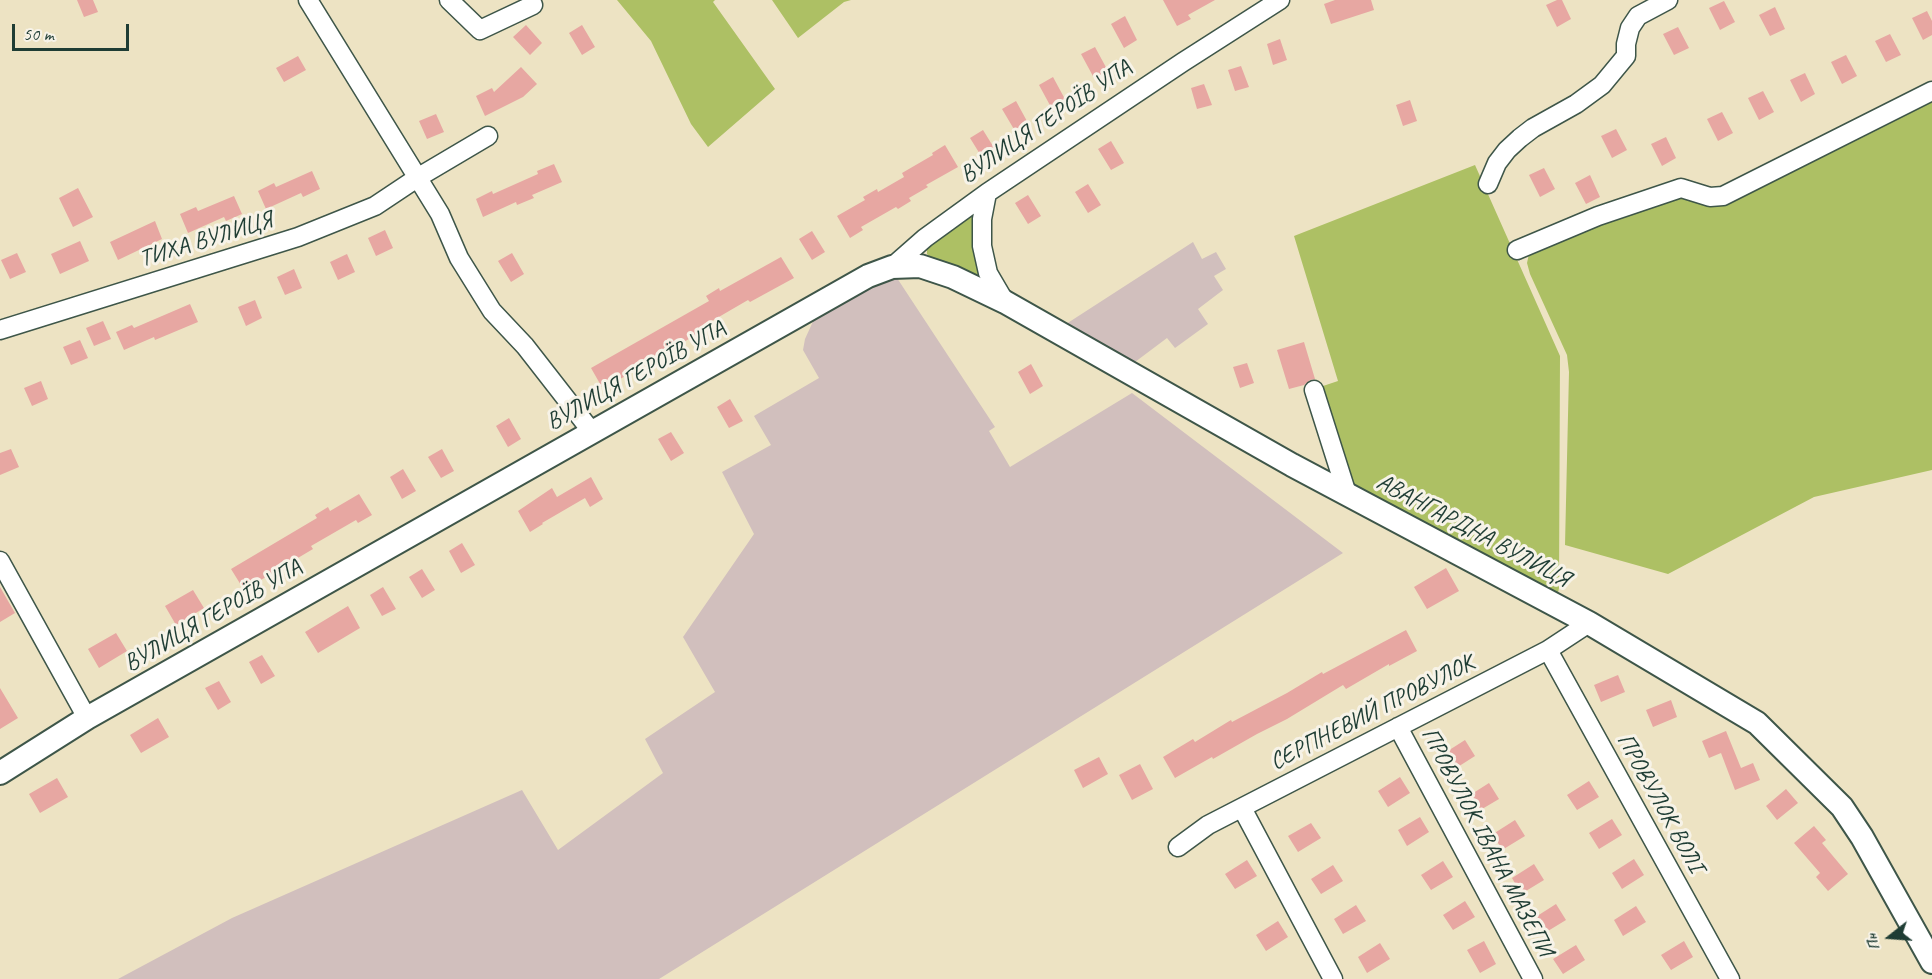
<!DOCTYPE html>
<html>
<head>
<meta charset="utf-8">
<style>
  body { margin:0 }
  #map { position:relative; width:1932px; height:979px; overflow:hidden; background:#ede3c3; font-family:Caveat,sans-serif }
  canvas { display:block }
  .north { position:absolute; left:1860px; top:907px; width:60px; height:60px; -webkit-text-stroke:4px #f7f3e8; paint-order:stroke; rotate:253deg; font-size:16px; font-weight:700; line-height:24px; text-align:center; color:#1f3d34 }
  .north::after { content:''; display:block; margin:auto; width:21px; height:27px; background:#1f3d34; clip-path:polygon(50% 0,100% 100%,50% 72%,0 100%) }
  .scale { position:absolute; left:12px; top:24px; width:117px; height:27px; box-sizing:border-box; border:3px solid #1f3d34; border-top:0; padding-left:8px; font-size:18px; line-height:21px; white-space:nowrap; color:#1f3d34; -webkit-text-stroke:4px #f7f3e8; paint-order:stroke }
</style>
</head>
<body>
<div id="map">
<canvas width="1932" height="979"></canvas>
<div class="north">Пн</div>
<div class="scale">50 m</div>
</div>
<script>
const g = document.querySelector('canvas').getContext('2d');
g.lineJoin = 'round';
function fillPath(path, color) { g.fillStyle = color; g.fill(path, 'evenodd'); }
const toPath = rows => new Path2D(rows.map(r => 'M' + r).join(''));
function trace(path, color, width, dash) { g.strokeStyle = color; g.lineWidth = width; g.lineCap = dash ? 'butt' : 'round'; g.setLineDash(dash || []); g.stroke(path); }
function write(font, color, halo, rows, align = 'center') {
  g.font = font + ' Caveat,sans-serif'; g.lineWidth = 6; g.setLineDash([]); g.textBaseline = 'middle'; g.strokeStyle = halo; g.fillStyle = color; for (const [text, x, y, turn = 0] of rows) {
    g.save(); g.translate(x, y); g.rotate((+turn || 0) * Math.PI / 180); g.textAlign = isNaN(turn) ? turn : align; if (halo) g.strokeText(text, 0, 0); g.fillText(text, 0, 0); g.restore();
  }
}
fillPath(toPath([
  [1193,242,1202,259,1216,252,1226,269,1214,276,1223,290,1198,309,1208,324,1175,348,1167,338,1131,365,1063,326],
  [897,278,995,427,989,431,1010,467,1132,393,1343,553,659,979,118,979,232,918,522,790,558,850,663,773,645,739,715,692,683,637,754,534,722,472,771,445,754,416,819,378,803,350,805,339,815,317,884,280]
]), '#d1bfbd');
fillPath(toPath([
  [617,0,715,0,713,2,775,89,708,147,691,124,651,41],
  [772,0,851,0,844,2,798,38],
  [1932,95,1932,470,1814,497,1668,574,1565,545,1569,372,1567,355,1530,274,1527,263,1529,254,1673,194,1698,199],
  [1475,165,1560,356,1559,588,1558,593,1554,596,1353,488,1323,386,1338,381,1294,236],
  [980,203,991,285,933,260,927,254,927,247]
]), '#adc064');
fillPath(toPath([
  [77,0,93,0,98,12,84,17],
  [1163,0,1215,0,1188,15,1191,19,1177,26],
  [1335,0,1371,0,1374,10,1331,24,1324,4],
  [1557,0,1562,0,1571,19,1557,27,1546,5],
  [1724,1,1735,22,1720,30,1709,8],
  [1775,7,1785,29,1770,36,1759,15],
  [1927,11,1932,21,1932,35,1923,40,1912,18],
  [1125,16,1137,40,1124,48,1111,24],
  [526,25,542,43,530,55,513,37],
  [582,25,595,47,582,55,569,33],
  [1678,27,1689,48,1674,55,1663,34],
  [1890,34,1901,55,1886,62,1875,41],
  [1280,39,1287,60,1273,65,1267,44],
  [1095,47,1108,71,1094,78,1081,54],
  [1846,55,1857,76,1842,84,1831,62],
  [298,56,306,70,284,82,276,68],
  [1241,66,1249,87,1235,91,1228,70],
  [521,67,537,84,523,97,485,116,476,96,492,88,494,92],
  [1805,73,1815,94,1801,102,1790,80],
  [1053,77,1066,101,1052,109,1039,85],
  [1204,84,1212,105,1197,109,1191,88],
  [1763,91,1774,112,1759,120,1748,98],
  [1410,100,1417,121,1403,126,1396,105],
  [1016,101,1028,123,1015,131,1002,109],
  [1722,112,1733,133,1718,141,1707,119],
  [436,114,444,132,427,139,419,121],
  [1616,129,1627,150,1612,158,1601,136],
  [983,130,996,151,983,159,970,138],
  [1666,137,1676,158,1662,166,1651,144],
  [1111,141,1124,163,1111,170,1098,149],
  [945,145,958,167,926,185,928,187,909,198,911,201,898,209,896,207,861,227,863,230,850,238,837,216,865,200,863,197,877,189,878,192,904,177,902,173,933,155,932,153],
  [554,164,562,182,532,195,534,198,517,205,516,202,483,217,476,199,492,191,493,194,538,174,537,171],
  [1544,168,1555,189,1540,197,1529,175],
  [312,171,320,189,303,197,301,193,266,209,258,191,274,183,276,187],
  [1590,175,1600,197,1586,204,1575,183],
  [1088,184,1101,205,1088,213,1075,192],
  [78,188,93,217,73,227,59,198],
  [1028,195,1041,216,1028,224,1015,203],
  [234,196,242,214,226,221,224,217,188,233,180,214,196,207,198,211],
  [155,221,162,239,118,260,110,242],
  [385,230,393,248,376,256,368,238],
  [812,231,825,252,812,260,799,239],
  [80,241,89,261,60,274,51,254],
  [17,253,26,272,10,279,1,260],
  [512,253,524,274,511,282,498,261],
  [347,254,355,272,338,280,330,262],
  [781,257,794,278,750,302,748,300,705,325,708,331,695,338,694,336,603,389,591,368,709,301,706,296,719,288,720,291],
  [294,269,302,288,285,295,277,277],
  [255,300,262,318,246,326,238,307],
  [190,304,198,322,155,340,154,337,124,350,116,332,132,325,134,328],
  [103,321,111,339,94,346,86,328],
  [80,340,88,358,71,365,63,347],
  [1304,342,1315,379,1310,380,1304,385,1289,389,1277,350],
  [1247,363,1254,383,1240,388,1233,367],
  [1031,364,1043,386,1030,394,1018,372],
  [41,381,48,399,32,406,24,388],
  [730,399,743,421,729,428,717,407],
  [509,418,521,439,508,447,496,426],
  [671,432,684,453,671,461,658,439],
  [11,449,19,467,0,475,0,453],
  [442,449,454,471,441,478,428,457],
  [403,469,416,491,402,499,390,477],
  [591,477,603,499,590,507,585,498,542,523,543,524,530,532,518,511,552,488,557,497],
  [359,494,372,515,358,523,356,520,311,546,313,549,244,590,231,569,317,518,315,515,328,507,330,511],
  [462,543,475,565,461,573,449,551],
  [1446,568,1459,591,1427,609,1414,587],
  [422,569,435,590,422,598,409,577],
  [0,587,15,613,0,622],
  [383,587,396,609,382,616,370,595],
  [193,590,204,608,176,625,165,606],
  [348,606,360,628,318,653,305,632],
  [1406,630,1417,651,1389,666,1389,664,1346,689,1343,685,1287,719,1257,734,1213,759,1212,757,1175,778,1163,757,1193,739,1195,742,1231,720,1232,722,1287,693,1322,672,1323,674],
  [116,633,127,651,99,668,88,649],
  [262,655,275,676,261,684,249,662],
  [1618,675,1625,692,1601,702,1594,685],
  [219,681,231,702,218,710,205,688],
  [0,688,18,718,0,729],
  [1671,700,1677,717,1653,727,1646,710],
  [158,718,169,737,141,753,130,735],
  [1726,731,1741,768,1753,763,1760,780,1735,790,1721,753,1709,758,1702,741],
  [1465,740,1475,756,1453,770,1443,754],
  [1099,757,1108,774,1083,788,1074,770],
  [1140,764,1153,789,1132,800,1119,775],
  [1400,777,1410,793,1388,807,1378,791],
  [57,778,68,797,40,813,29,794],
  [1589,781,1599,797,1577,810,1567,795],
  [1489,783,1499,799,1477,812,1467,797],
  [1786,789,1798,803,1777,820,1766,806],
  [1420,817,1429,832,1407,846,1398,830],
  [1612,819,1622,835,1599,849,1589,833],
  [1515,820,1525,836,1502,850,1493,834],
  [1311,823,1321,838,1298,852,1288,836],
  [1814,826,1826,840,1822,843,1848,874,1828,891,1816,877,1820,873,1794,843],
  [1634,859,1644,875,1622,889,1612,873],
  [1247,860,1257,876,1235,889,1225,874],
  [1443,861,1453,877,1431,890,1421,875],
  [1534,864,1544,880,1521,894,1512,878],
  [1333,865,1343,881,1321,894,1311,879],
  [1465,901,1475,917,1453,930,1443,915],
  [1556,904,1566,920,1543,934,1534,918],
  [1356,905,1366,921,1343,934,1334,919],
  [1636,906,1646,922,1623,936,1614,920],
  [1278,921,1288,937,1266,951,1256,935],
  [1484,941,1496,964,1480,973,1467,950],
  [1684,941,1693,957,1671,970,1661,955],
  [1380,943,1390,959,1367,973,1358,957],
  [1576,945,1585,960,1563,974,1553,959]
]), '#e7a7a2');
const minor = toPath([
  [308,0,440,214,459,258,492,311,525,346,592,432],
  [449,0,480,30,533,5],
  [1488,184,1497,163,1507,150,1520,138,1533,128,1576,104,1602,85,1626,56,1626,44,1630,28,1638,16,1668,0],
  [987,193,982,219,982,246,988,273,1005,302],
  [1517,250,1598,216,1681,188,1710,197,1723,196,1932,91],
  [892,267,925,238,987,193,1183,62,1280,0],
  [0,330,298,237,375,206,417,178,488,136],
  [1314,390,1347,494],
  [0,561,87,718],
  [1548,650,1730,979],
  [1398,727,1533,979],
  [1242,808,1333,979],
  [1178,847,1208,825,1548,650,1589,623]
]);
const tertiary = toPath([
  [0,773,87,718,868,276,892,267,920,266,953,277,1005,302,1292,465,1589,623,1757,723,1842,807,1862,837,1932,962]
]);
trace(minor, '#3e5649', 21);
trace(tertiary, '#3e5649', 26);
trace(minor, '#fff', 18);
trace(tertiary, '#fff', 22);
write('24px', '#1f3d34', '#f7f3e8', [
  ["ВУЛИЦЯ ГЕРОЇВ УПА",1046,122,-34],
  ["ТИХА ВУЛИЦЯ",206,240,-17],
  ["ВУЛИЦЯ ГЕРОЇВ УПА",636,376,-29],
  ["АВАНГАРДНА ВУЛИЦЯ",1473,531,28],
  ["ВУЛИЦЯ ГЕРОЇВ УПА",213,616,-30],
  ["СЕРПНЕВИЙ ПРОВУЛОК",1372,713,-27],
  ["ПРОВУЛОК ВОЛІ",1660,803,61],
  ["ПРОВУЛОК ІВАНА МАЗЕПИ",1487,842,62]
]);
</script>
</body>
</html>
